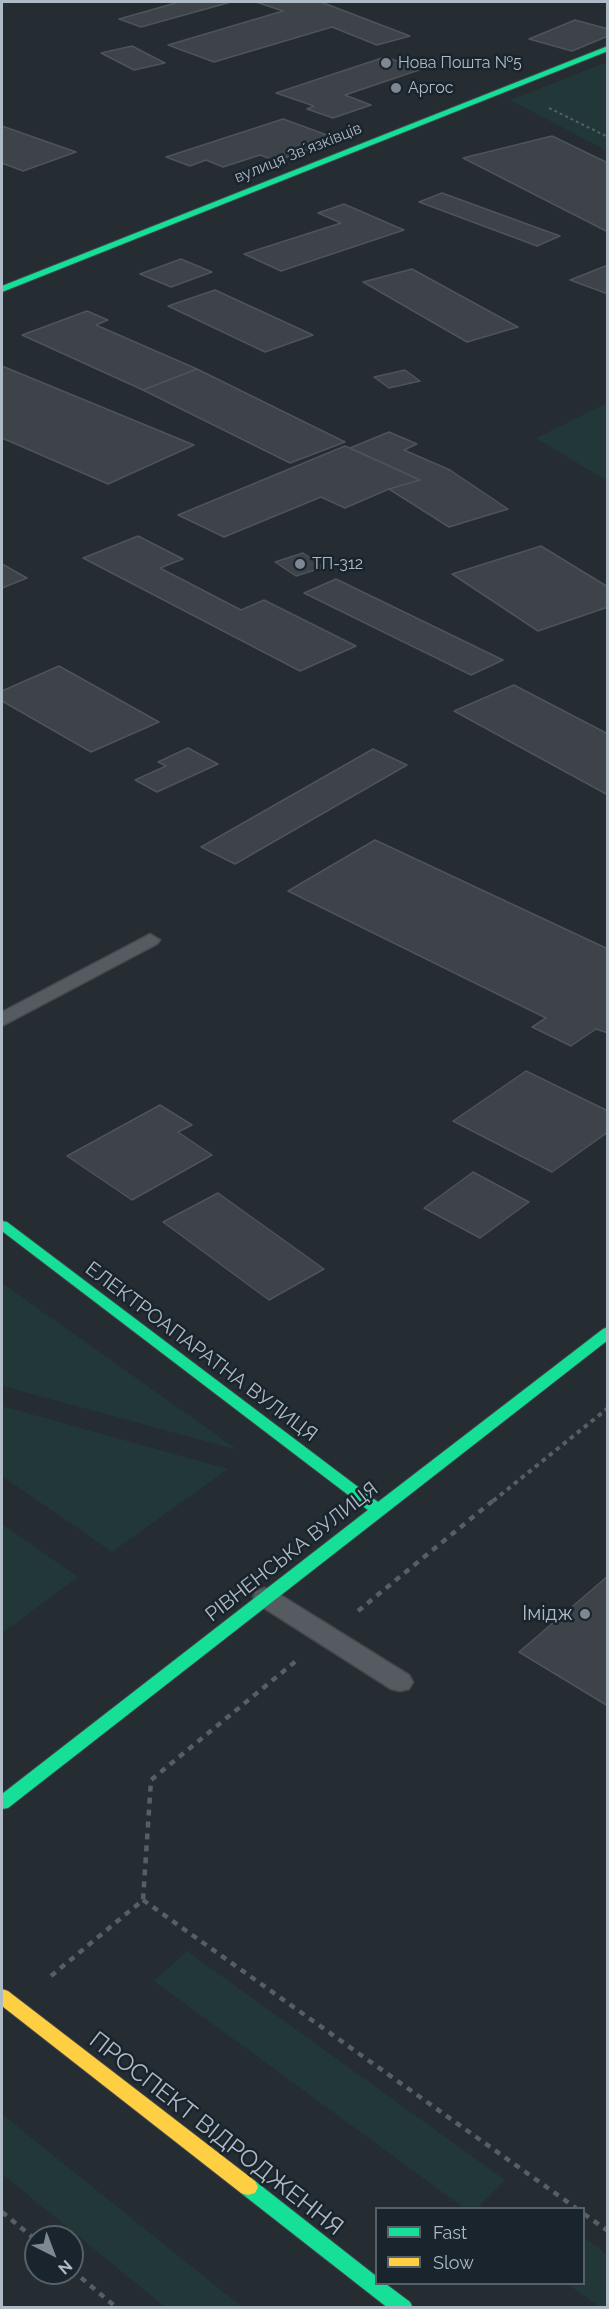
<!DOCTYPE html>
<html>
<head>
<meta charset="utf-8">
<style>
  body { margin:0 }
  #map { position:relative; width:609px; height:2309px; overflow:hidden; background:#252c32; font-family:Raleway,sans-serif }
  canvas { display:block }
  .frame { position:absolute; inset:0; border:3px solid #aebac5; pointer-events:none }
  .legend { position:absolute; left:375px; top:2207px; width:210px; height:78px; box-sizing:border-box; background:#19242c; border:2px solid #556069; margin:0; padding:8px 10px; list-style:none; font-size:18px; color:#aebac5 }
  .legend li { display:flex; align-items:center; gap:12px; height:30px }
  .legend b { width:30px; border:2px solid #556069 }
  .north { position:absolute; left:24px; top:2225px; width:60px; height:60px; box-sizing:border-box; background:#19242c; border:2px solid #556069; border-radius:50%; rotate:138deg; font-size:16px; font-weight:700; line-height:24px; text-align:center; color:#aebac5 }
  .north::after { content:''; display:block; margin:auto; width:21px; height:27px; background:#7e8892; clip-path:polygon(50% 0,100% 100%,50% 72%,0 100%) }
</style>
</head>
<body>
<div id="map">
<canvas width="609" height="2309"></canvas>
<div class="frame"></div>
<ul class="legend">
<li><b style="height:8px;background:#16e098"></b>Fast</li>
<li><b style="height:8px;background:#ffcf43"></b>Slow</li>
</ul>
<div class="north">N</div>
</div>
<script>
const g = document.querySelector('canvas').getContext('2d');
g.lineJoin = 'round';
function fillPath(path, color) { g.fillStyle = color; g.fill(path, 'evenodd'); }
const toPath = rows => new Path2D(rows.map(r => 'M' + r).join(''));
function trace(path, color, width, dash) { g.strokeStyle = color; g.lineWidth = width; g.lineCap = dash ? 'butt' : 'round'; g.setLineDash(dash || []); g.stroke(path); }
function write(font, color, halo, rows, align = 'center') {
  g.font = font + ' Raleway,sans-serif'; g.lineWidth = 5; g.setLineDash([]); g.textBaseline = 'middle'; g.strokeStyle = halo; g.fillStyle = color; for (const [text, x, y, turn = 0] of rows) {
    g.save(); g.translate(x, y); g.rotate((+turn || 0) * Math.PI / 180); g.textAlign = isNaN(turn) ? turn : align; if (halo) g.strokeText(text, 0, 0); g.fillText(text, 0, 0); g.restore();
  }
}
fillPath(toPath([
  [607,62,607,151,510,100,523,95],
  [607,403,607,481,536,438],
  [2,1283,238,1450,2,1386],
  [2,1406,228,1469,112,1552,2,1476],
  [2,1524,78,1577,2,1633],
  [187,1951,505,2180,477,2208,464,2208,154,1981],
  [2,2114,242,2307,165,2307,2,2174],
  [584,2237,607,2255,607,2307,600,2307,567,2284,584,2284]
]), '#223737');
const building = toPath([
  [179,2,231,2,141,27,119,19,179,2],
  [256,2,321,2,410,36,377,45,332,27,214,62,168,45,283,11,256,2],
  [575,20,608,29,608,36,572,51,529,39,575,20],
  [132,46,165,63,134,70,101,53,132,46],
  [385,57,422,69,345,95,371,105,333,118,307,109,314,106,276,93,385,57],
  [283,119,338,139,276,161,260,155,223,167,206,160,190,166,166,157,283,119],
  [2,126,76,152,23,171,2,163,2,126],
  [552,136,608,163,608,232,463,158,552,136],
  [442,193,560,236,537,246,419,202,442,193],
  [344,204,404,230,281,271,244,254,341,223,318,213,344,204],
  [181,259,212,272,171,287,140,274,181,259],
  [608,265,608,294,570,280,608,265],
  [412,269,518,327,467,342,363,282,412,269],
  [215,290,313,335,265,352,168,306,215,290],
  [87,311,108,320,96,325,197,369,143,390,22,335,87,311],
  [2,366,194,445,108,484,2,438,2,366],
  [197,369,345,442,290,463,143,390,197,369],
  [405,370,420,381,389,388,374,377,405,370],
  [389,432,417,444,404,450,450,470,508,509,449,527,389,489,420,480,350,448,389,432],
  [345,446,420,480,389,489,345,508,321,497,224,537,178,515,345,446],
  [138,536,183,559,160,568,241,610,264,600,356,646,300,671,83,558,138,536],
  [541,546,608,587,608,607,538,631,452,574,541,546],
  [303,553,324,567,296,576,275,562,303,553],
  [2,564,27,578,2,588,2,564],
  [336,579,503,660,471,675,304,593,336,579],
  [59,666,159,722,91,752,2,701,2,691,59,666],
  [514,685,608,734,608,795,454,711,514,685],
  [188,748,218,764,157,792,135,780,166,766,158,762,188,748],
  [373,749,407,765,235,864,201,847,373,749],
  [375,840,608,949,608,1033,596,1029,571,1046,532,1027,546,1018,288,891,375,840],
  [526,1071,608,1111,608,1132,552,1172,453,1121,526,1071],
  [160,1105,192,1125,178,1132,212,1155,132,1200,67,1156,160,1105],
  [473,1172,529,1202,480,1238,424,1208,473,1172],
  [218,1193,324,1269,269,1300,163,1222,218,1193],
  [608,1576,608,1706,519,1652,608,1576]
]);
fillPath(building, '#3d4348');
trace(building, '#4d545a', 1.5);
const lane = toPath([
  [150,934,160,940,157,944,2,1026,2,1012,150,934],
  [265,1588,274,1591,409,1675,413,1682,409,1689,400,1691,391,1689,256,1603,253,1597,256,1591,265,1588]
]);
const fast = toPath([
  [608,46,608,51,2,292,2,286,608,46],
  [2,1221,7,1222,378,1502,603,1329,608,1327,608,1340,8,1808,2,1809,2,1794,368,1510,2,1231,2,1221],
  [248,2179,255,2181,376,2276,376,2284,386,2284,410,2302,413,2308,388,2308,241,2193,238,2187,241,2181,248,2179]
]);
const slow = toPath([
  [2,1989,8,1991,255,2181,258,2187,255,2193,248,2195,241,2193,2,2006,2,1989]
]);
trace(lane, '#43484d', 3);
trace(fast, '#43484d', 2);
trace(slow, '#43484d', 2);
trace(toPath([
  [549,108,608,137]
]), '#585f64', 2, [3, 3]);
trace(toPath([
  [493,1501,608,1408]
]), '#585f64', 4, [4.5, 4.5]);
trace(toPath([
  [358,1611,495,1499],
  [143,1900,576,2208],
  [51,1976,143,1900,151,1780,296,1661],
  [2,2212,36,2240],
  [584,2214,608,2231],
  [72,2270,117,2308]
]), '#585f64', 4.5, [6, 6]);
fillPath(lane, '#565b61');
fillPath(fast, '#16e098');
fillPath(slow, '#ffcf43');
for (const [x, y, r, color] of [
  [386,63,6,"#7e8892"],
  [396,88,6,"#7e8892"],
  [300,564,6,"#7e8892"],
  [585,1614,6,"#7e8892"]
]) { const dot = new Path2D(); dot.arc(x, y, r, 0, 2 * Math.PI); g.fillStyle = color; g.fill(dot); trace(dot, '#19242c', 2); }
write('16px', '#aebac5', '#19242c', [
  ["Нова Пошта №5",398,63],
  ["Аргос",408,88],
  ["ТП-312",312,564]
], 'left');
write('16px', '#aebac5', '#19242c', [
  ["вулиця Звʼязківців",298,153,-22]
]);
write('20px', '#aebac5', '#19242c', [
  ["ЕЛЕКТРОАПАРАТНА ВУЛИЦЯ",201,1352,37],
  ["РІВНЕНСЬКА ВУЛИЦЯ",292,1552,-38]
]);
write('20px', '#aebac5', '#19242c', [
  ["Імідж",573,1614]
], 'right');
write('24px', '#aebac5', '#19242c', [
  ["ПРОСПЕКТ ВІДРОДЖЕННЯ",216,2134,38]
]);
</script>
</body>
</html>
